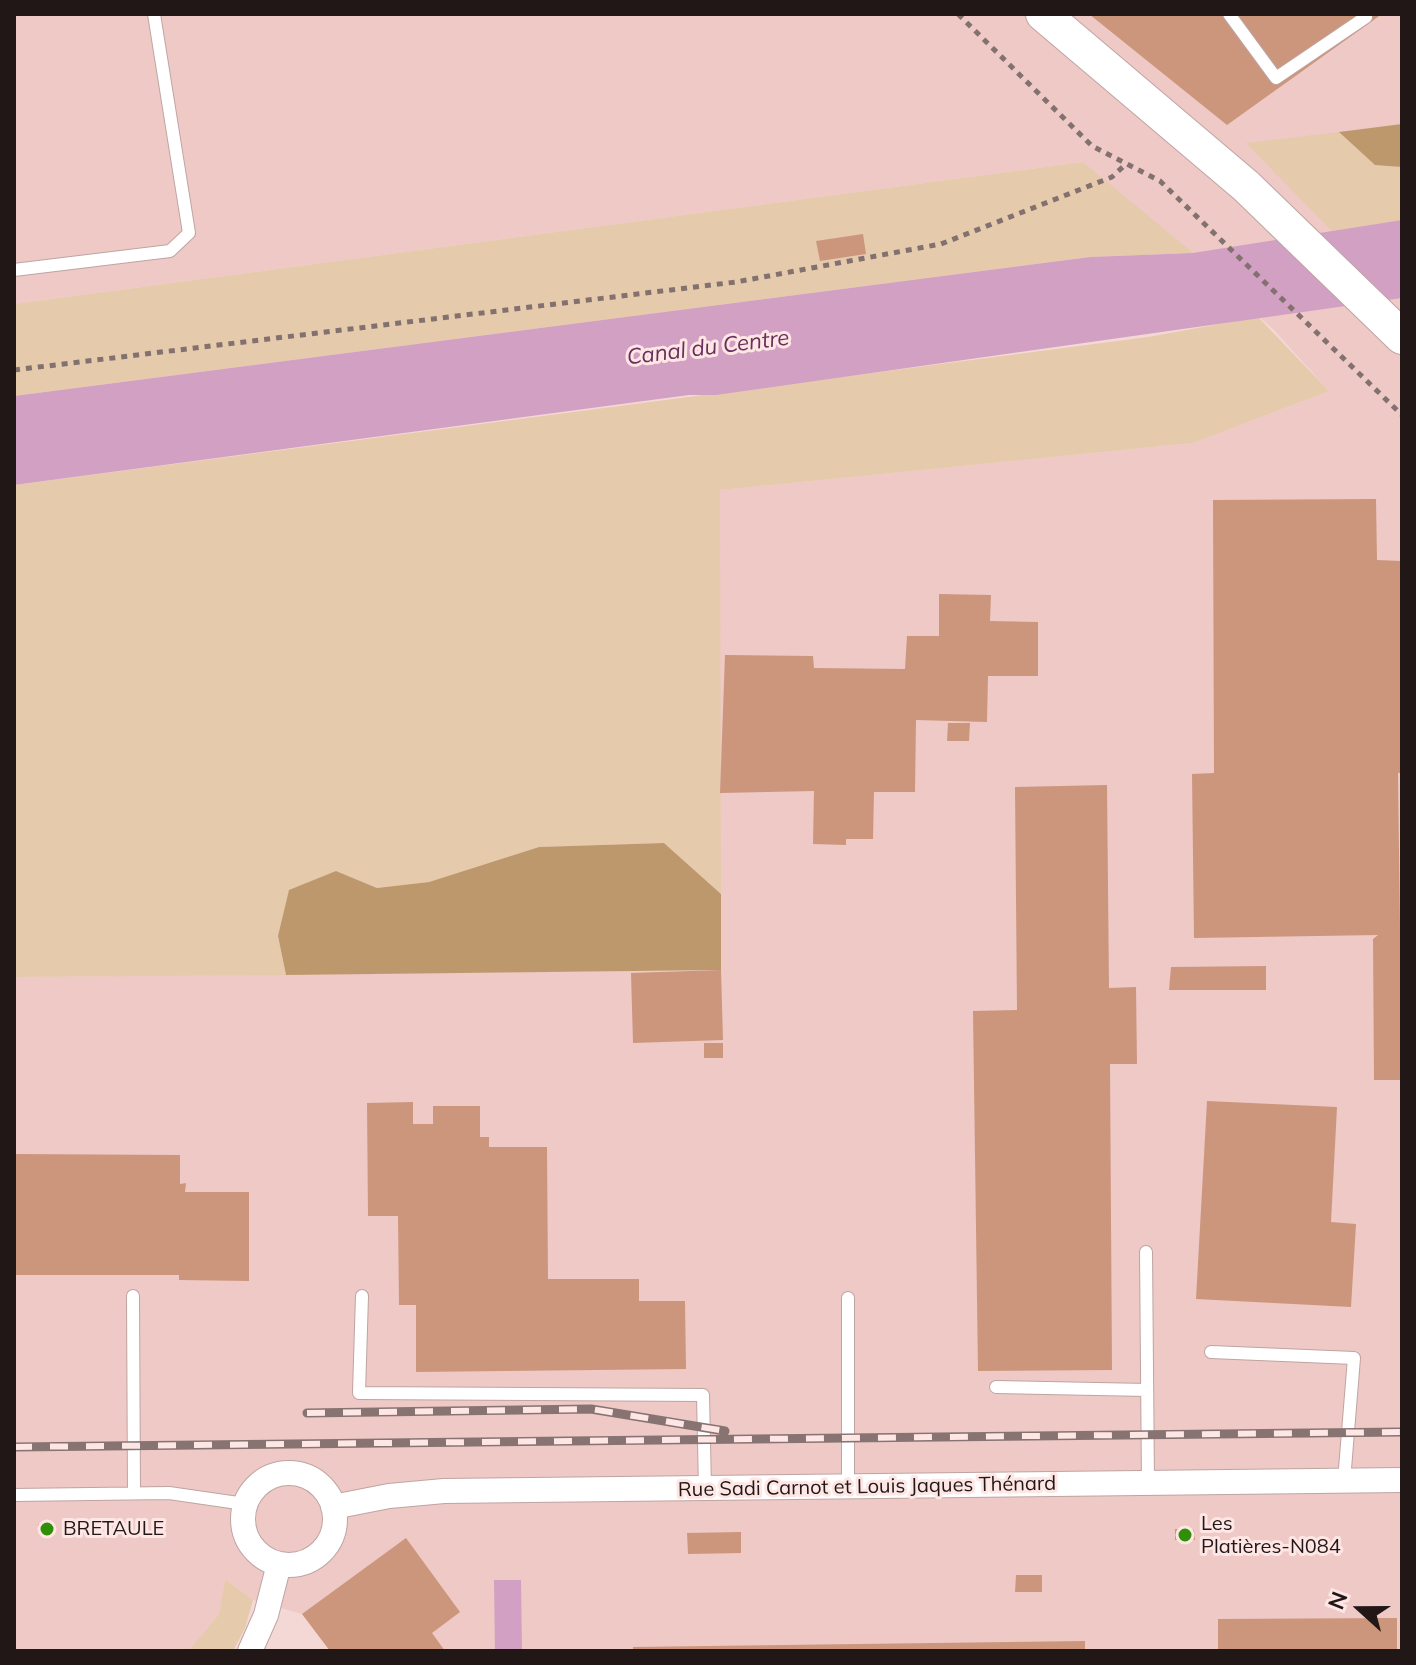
<!DOCTYPE html>
<html>
<head>
<meta charset="utf-8">
<style>
  body { margin:0 }
  #map { position:relative; width:1416px; height:1665px; overflow:hidden; background:#f4d8d5; font-family:Mulish,sans-serif }
  canvas { display:block }
  .frame { position:absolute; inset:0; border:16px solid #201716; pointer-events:none }
  .north { position:absolute; left:1320px; top:1569px; width:80px; height:80px; -webkit-text-stroke:6px #fee6e4; paint-order:stroke; rotate:291deg; font-size:22px; font-weight:700; line-height:32px; text-align:center; color:#201716 }
  .north::after { content:''; display:block; margin:auto; width:28px; height:36px; background:#201716; clip-path:polygon(50% 0,100% 100%,50% 72%,0 100%) }
</style>
</head>
<body>
<div id="map">
<canvas width="1416" height="1665"></canvas>
<div class="frame"></div>
<div class="north">N</div>
</div>
<script>
const g = document.querySelector('canvas').getContext('2d');
g.lineJoin = 'round';
function fillPath(path, color) { g.fillStyle = color; g.fill(path, 'evenodd'); }
const toPath = rows => new Path2D(rows.map(r => 'M' + r).join(''));
function trace(path, color, width, dash) { g.strokeStyle = color; g.lineWidth = width; g.lineCap = dash ? 'butt' : 'round'; g.setLineDash(dash || []); g.stroke(path); }
function write(font, color, halo, rows, align = 'center') {
  g.font = font + ' Mulish,sans-serif'; g.lineWidth = 6; g.setLineDash([]); g.textBaseline = 'middle'; g.strokeStyle = halo; g.fillStyle = color; for (const [text, x, y, turn = 0] of rows) {
    g.save(); g.translate(x, y); g.rotate((+turn || 0) * Math.PI / 180); g.textAlign = isNaN(turn) ? turn : align; if (halo) g.strokeText(text, 0, 0); g.fillText(text, 0, 0); g.restore();
  }
}
fillPath(toPath([
  [14,14,1402,14,1402,1651,330,1651,302,1614,253,1600,225,1579,219,1614,188,1651,14,1651,14,977,721,970,719,490,1193,443,1329,391,1274,330,1083,162,14,304]
]), '#eec9c6');
fillPath(toPath([
  [1339,132,1375,165,1402,167,1402,220,1332,231,1246,143],
  [1083,162,1193,253,1090,257,14,396,14,304],
  [1258,317,1329,391,1193,443,720,490,721,894,664,843,539,847,429,882,377,888,336,871,278,936,286,975,14,977,14,485,1148,337],
  [225,1579,253,1600,245,1628,233,1651,188,1651,219,1614]
]), '#e5caac');
fillPath(toPath([
  [1402,124,1402,167,1375,165,1339,132],
  [664,843,721,894,721,970,286,975,278,936,289,890,336,871,377,888,429,882,539,847]
]), '#be986d');
fillPath(toPath([
  [1402,220,1402,298,716,395,689,395,14,485,14,396,1090,257,1193,253],
  [494,1580,521,1580,522,1651,495,1651]
]), '#d1a0c3');
fillPath(toPath([
  [1089,14,1382,14,1227,125],
  [863,234,866,254,820,261,816,241],
  [1376,499,1377,560,1402,561,1402,773,1398,773,1402,1080,1374,1080,1373,939,1378,935,1194,938,1192,774,1214,773,1213,500],
  [939,594,991,595,990,621,1038,622,1038,676,988,676,987,722,916,720,915,792,874,792,873,839,846,839,846,845,813,844,814,791,720,793,725,655,813,656,814,668,905,669,907,636,939,636],
  [948,723,970,723,969,741,947,741],
  [1107,785,1109,988,1136,987,1137,1064,1110,1064,1112,1370,978,1371,973,1011,1017,1010,1015,787],
  [1266,966,1266,990,1169,990,1171,967],
  [721,970,723,1040,633,1043,631,973],
  [704,1043,723,1043,723,1058,704,1058],
  [1207,1101,1337,1107,1331,1222,1356,1224,1351,1307,1196,1299],
  [413,1102,413,1124,433,1124,433,1106,480,1106,480,1137,489,1137,489,1147,547,1147,548,1279,639,1279,639,1301,685,1301,686,1369,416,1372,416,1305,399,1305,398,1216,368,1216,367,1103],
  [14,1154,180,1155,180,1184,186,1183,185,1192,249,1192,249,1281,179,1280,179,1275,14,1275],
  [38,1524,55,1524,56,1533,38,1533],
  [1175,1529,1194,1530,1195,1540,1175,1540],
  [741,1532,741,1553,688,1554,687,1533],
  [406,1538,460,1612,432,1633,445,1651,330,1651,302,1614],
  [1016,1575,1042,1575,1042,1592,1015,1592],
  [1397,1618,1397,1651,1218,1651,1218,1619],
  [1085,1641,1085,1651,633,1651,633,1647]
]), '#cc967d');
const service = toPath([
  [1229,14,1276,78,1366,17],
  [14,270,170,251,189,233,154,14],
  [1146,1252,1148,1484],
  [133,1296,134,1493],
  [362,1296,359,1393,703,1395,705,1489],
  [848,1298,848,1487],
  [1211,1352,1354,1358,1344,1481],
  [996,1387,1147,1390],
  [14,1495,169,1493,245,1504]
]);
const minor = toPath([
  '243 1519a46 46 0 1 1 92 0a46 46 0 1 1-92 0Z',
  [333,1507,389,1496,444,1491,1402,1480],
  [250,1651,266,1615,279,1564]
]);
const secondary = toPath([
  [1043,14,1246,186,1402,337]
]);
trace(service, '#bfa4a2', 14);
trace(minor, '#bfa4a2', 26);
trace(secondary, '#bfa4a2', 36);
trace(toPath([
  [958,14,1092,146,1160,181,1402,415],
  [14,370,736,282,941,244,1112,177,1127,163]
]), '#83716f', 5, [6, 6]);
trace(service, '#fff', 12);
trace(minor, '#fff', 24);
trace(secondary, '#fff', 34);
const rail = toPath([
  [307,1413,591,1409,725,1431],
  [14,1447,1402,1432]
]);
trace(rail, '#877472', 9);
trace(rail, '#fee6e4', 6, [18]);
for (const [x, y, r, color] of [
  [47,1529,8,"#2f9008"],
  [1185,1535,8,"#2f9008"]
]) { const dot = new Path2D(); dot.arc(x, y, r, 0, 2 * Math.PI); g.fillStyle = color; g.fill(dot); trace(dot, '#fee6e4', 3); }
write('20px', '#201716', '#fee6e4', [
  ["Rue Sadi Carnot et Louis Jaques Thénard",867,1487,-1]
]);
write('20px', '#201716', '#fee6e4', [
  ["Les",1201,1524],
  ["Platières-N084",1201,1547],
  ["BRETAULE",63,1529]
], 'left');
write('italic 22px', '#6a2f5d', '#fee6e4', [
  ["Canal du Centre",708,348,-7]
]);
</script>
</body>
</html>
